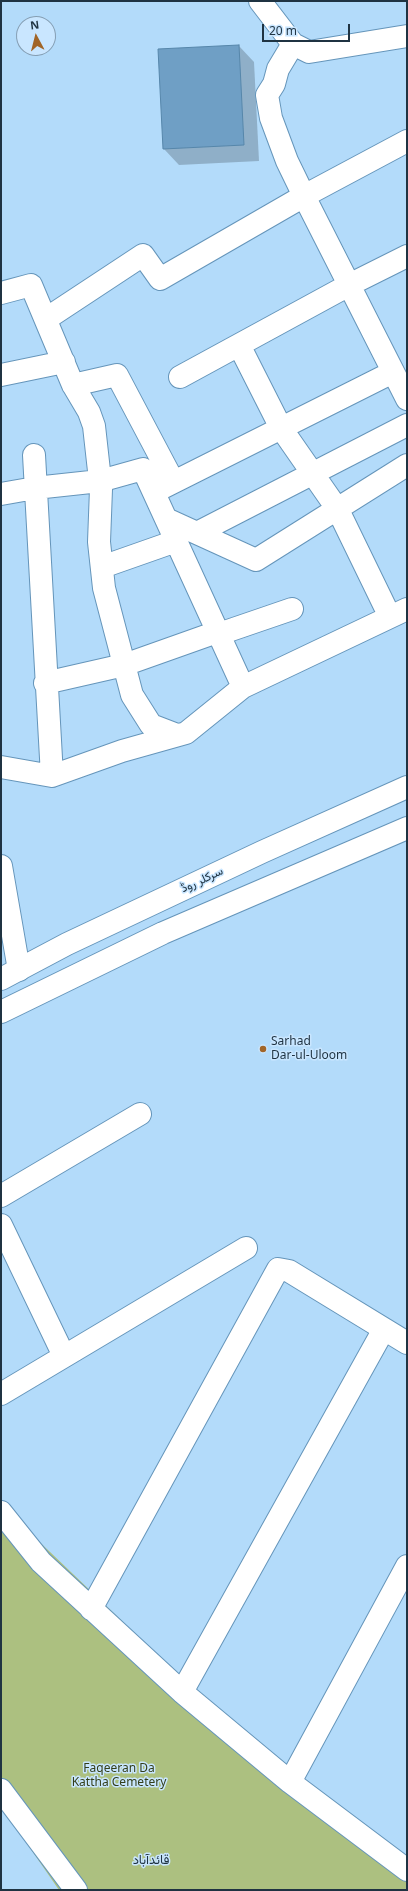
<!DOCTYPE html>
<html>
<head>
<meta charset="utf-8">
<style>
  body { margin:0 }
  #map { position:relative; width:408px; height:1891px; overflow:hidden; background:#b3dbfa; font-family:"Noto Sans",sans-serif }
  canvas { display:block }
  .frame { position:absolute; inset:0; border:2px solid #1f3342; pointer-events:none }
  .north { position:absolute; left:16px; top:16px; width:40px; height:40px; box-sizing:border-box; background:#c9e6ff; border:1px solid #859eb3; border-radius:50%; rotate:353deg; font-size:11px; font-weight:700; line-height:16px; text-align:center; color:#1f3342 }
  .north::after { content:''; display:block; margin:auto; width:14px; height:18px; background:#a16528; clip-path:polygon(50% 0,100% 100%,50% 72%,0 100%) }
  .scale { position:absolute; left:262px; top:24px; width:88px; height:18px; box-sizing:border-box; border:2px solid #1f3342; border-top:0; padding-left:5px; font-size:12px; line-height:14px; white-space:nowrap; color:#1f3342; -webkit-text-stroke:3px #c9e6ff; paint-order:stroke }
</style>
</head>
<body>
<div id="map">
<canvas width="408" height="1891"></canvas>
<div class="frame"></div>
<div class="north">N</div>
<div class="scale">20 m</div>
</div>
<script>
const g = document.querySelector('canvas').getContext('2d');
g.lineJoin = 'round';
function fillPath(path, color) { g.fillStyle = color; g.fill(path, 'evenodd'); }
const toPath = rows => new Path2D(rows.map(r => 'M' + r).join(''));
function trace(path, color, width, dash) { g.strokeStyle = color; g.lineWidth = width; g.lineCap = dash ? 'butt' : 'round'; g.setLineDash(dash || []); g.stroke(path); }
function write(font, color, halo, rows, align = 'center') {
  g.font = font + ' "Noto Sans",Vazirmatn,sans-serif'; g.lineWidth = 3; g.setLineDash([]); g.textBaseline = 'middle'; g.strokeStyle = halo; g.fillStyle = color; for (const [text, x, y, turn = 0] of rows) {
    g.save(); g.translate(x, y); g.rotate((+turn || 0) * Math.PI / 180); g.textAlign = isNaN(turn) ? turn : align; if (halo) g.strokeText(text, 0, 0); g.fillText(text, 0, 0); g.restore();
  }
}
fillPath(toPath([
  [1,1505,290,1782,407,1864,407,1890,59,1890,1,1806]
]), '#acc080');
fillPath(toPath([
  [239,46,254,62,259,161,179,165,164,149,159,50]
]), '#0003');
const building = toPath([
  [239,45,244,145,163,149,158,49,239,45]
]);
fillPath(building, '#6f9fc5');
trace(building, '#5686aa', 1);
const minor = toPath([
  [260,1,293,44,309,52,407,36],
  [293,44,278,69,274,84,267,95,271,118,287,161,304,196,407,399],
  [1,293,31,285,73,385,89,412,94,426,101,489,99,542,104,588,132,695,151,725,177,735],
  [46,319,143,255,160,279,304,196,407,141],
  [239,345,281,428,338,510,390,617],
  [1,375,64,362],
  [180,377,349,285,407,256],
  [73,385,117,375,173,481],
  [34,455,52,776],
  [154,492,393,372],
  [1,494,35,488,100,481,143,469,243,687],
  [166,519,256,560,407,465],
  [197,533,407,425],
  [102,567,176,541],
  [219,634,292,609],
  [45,683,124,665,217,632],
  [1,767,52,776,122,751,186,733,243,687,407,609],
  [1,866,19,970],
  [1,1196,140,1114],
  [1,1225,64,1356],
  [1,1394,246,1248],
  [1,1512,41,1562,182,1692,290,1782,407,1870],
  [91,1609,278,1269,289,1271,407,1343],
  [182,1692,384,1329],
  [290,1782,407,1566],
  [1,1790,76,1890]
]);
const major = toPath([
  [1,979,67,944,262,852,407,787],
  [1,1012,163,933,407,828]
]);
trace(minor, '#6595ba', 24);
trace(major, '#6595ba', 24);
trace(minor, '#fff', 22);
trace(major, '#fff', 22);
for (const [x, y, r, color] of [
  [263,1049,4,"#a16528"]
]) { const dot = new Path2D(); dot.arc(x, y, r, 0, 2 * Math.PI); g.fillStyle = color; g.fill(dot); trace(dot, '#c9e6ff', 1.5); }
write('12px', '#1f3342', '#c9e6ff', [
  ["سرکلر روڈ",202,880,-25]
]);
write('12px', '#1f3342', '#c9e6ff', [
  ["Sarhad",271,1042],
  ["Dar-ul-Uloom",271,1056]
], 'left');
write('12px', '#333e19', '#c9e6ff', [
  ["Faqeeran Da",119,1769],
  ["Kattha Cemetery",119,1783]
]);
write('13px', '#1f3342', '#c9e6ff', [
  ["قائدآباد",151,1860]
]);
</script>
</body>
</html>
